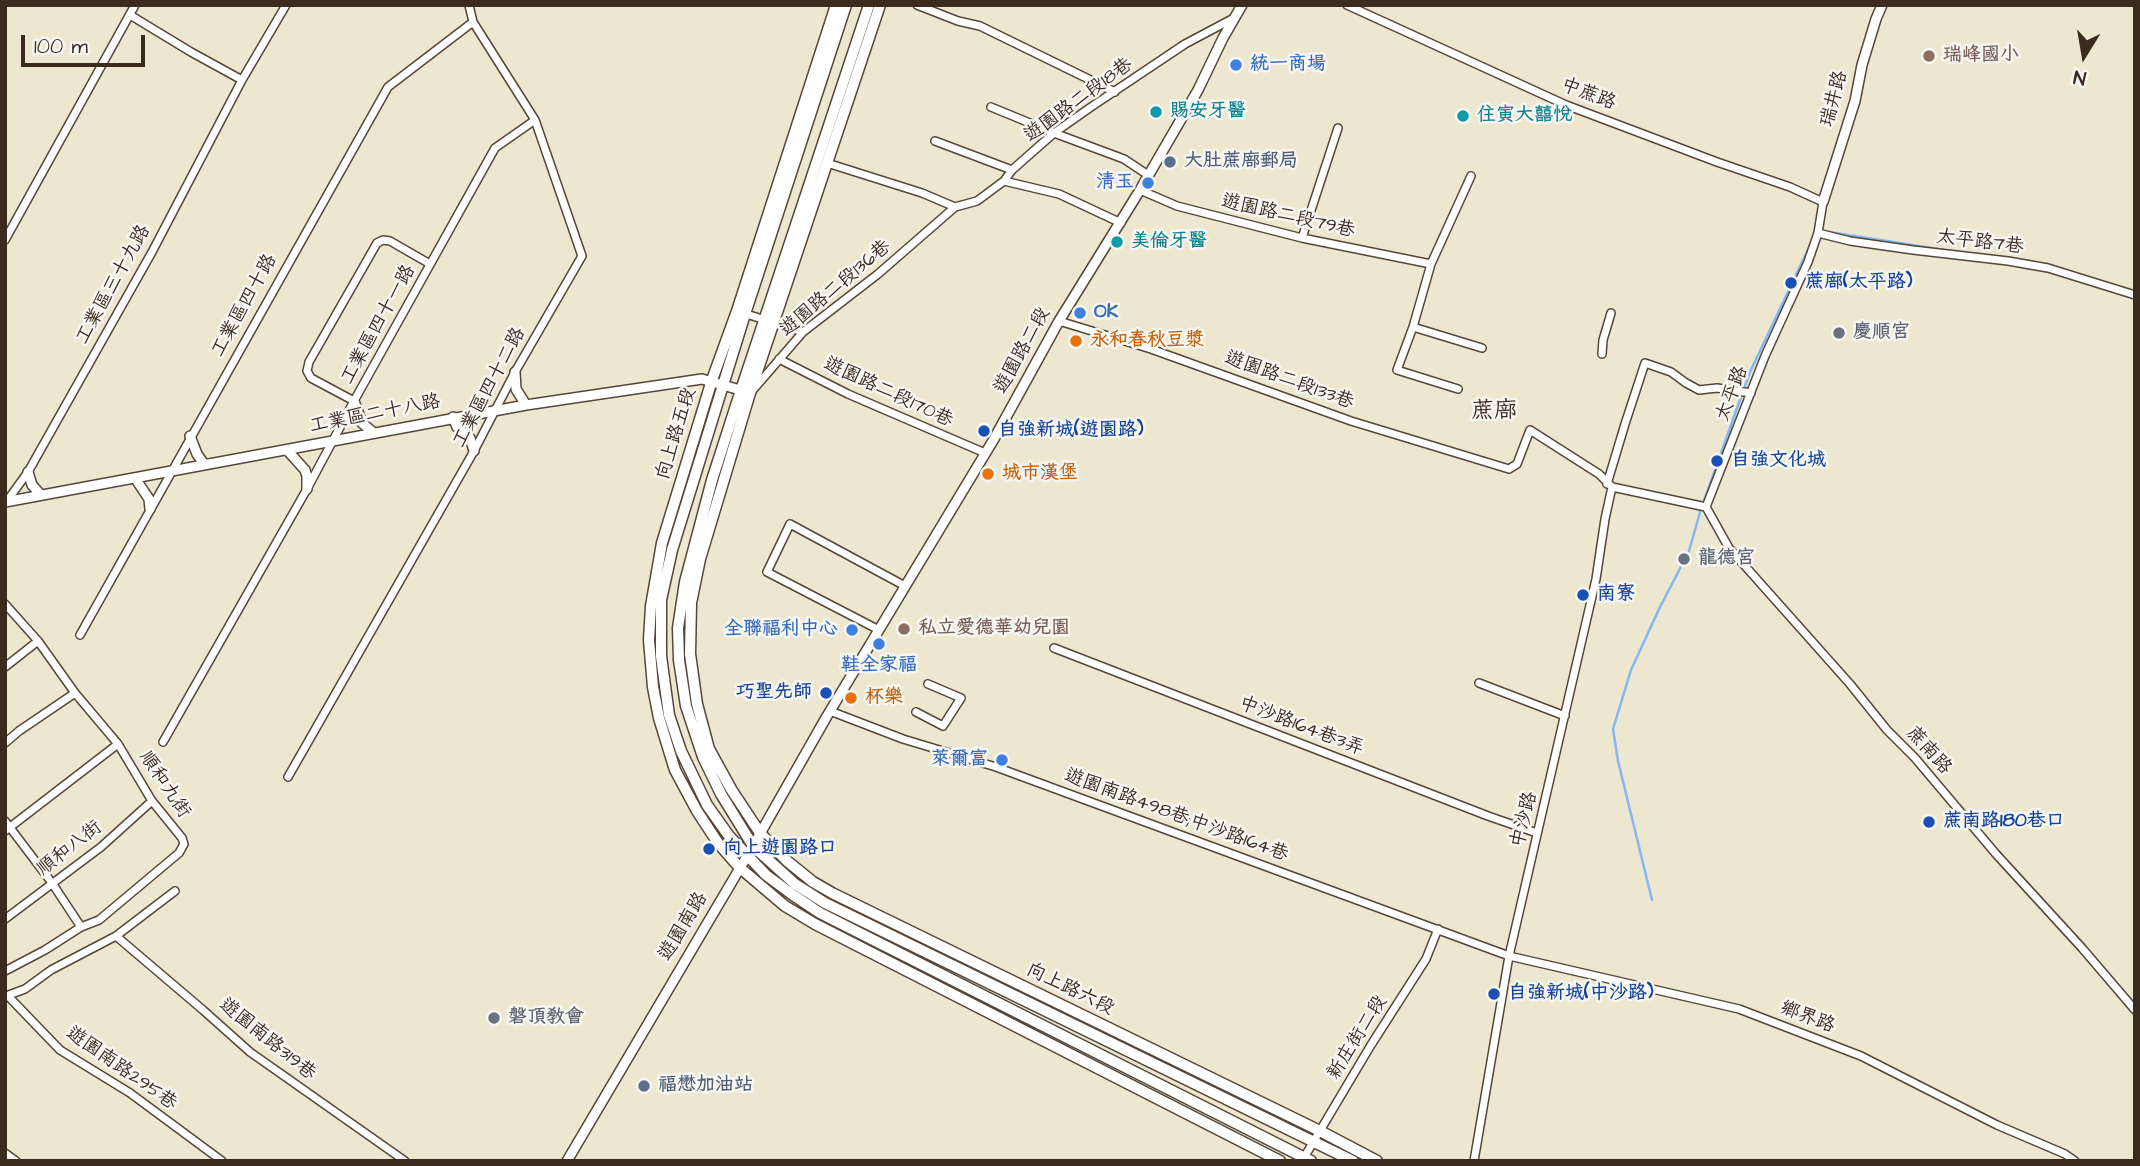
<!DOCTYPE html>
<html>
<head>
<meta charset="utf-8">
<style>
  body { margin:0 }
  #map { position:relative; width:2140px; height:1166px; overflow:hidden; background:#ede7cf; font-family:"Architects Daughter",sans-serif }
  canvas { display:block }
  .frame { position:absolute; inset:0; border:7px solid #3b2a1e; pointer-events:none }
  .north { position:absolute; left:2049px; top:21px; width:70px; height:70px; -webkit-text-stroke:5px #f6f6f2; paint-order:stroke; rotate:191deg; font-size:19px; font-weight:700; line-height:28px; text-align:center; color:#3b2a1e }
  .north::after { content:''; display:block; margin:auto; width:24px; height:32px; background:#3b2a1e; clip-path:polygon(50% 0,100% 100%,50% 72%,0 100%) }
  .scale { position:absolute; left:21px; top:35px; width:124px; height:32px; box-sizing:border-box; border:4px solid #3b2a1e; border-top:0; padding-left:9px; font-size:21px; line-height:24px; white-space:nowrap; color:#3b2a1e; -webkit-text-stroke:5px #f6f6f2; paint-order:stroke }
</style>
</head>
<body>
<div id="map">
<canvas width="2140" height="1166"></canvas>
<div class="frame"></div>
<div class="north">N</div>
<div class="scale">100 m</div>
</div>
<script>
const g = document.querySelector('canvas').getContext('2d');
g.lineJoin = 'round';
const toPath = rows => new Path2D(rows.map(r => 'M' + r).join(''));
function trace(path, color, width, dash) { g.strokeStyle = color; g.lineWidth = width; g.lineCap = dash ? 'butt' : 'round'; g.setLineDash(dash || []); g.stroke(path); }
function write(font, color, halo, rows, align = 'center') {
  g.font = font + ' "Architects Daughter","LXGW WenKai TC",sans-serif'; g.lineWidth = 5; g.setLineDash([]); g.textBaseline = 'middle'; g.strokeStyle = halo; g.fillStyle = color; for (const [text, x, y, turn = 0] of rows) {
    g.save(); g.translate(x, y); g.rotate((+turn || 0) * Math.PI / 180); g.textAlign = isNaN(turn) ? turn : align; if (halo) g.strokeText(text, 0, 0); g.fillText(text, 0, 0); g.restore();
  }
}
trace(toPath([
  [1829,232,1964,253],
  [1652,900,1618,761,1613,729,1631,670,1660,607,1689,551,1700,512,1750,372,1812,241]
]), '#84b6f1', 2.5);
const minor = toPath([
  [917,5,958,21,980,26,1115,92],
  [1347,5,1566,105,1717,162,1790,187,1823,202,1818,233,1808,262,1765,356,1706,507],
  [242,80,286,5],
  [991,107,1054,133,1124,159,1148,175],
  [935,141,1012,170],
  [827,163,922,193,955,207],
  [1004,181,1059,194,1121,223],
  [1140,190,1177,206,1302,238,1431,264],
  [1818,233,1850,241,1913,250,2008,261,2048,268,2135,295],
  [1302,238,1338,128],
  [5,240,135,5],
  [740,312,803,332],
  [1059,321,1151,349,1351,421,1509,469,1517,464,1530,430,1599,474,1612,487,1706,507],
  [1413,327,1482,348],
  [1602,354,1603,340,1611,313],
  [779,359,848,394,985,453],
  [1458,389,1397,370,1413,327,1431,264,1471,176],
  [752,391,803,332,878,274,955,207,977,201,1004,181,1012,170,1054,133,1091,107,1185,44,1234,18],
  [354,401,311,378,307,371,309,362,377,243,383,240,390,241,430,264],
  [1607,484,1625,424,1645,363,1671,372,1686,383,1699,390,1717,388,1751,393],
  [7,501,28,472,152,252,242,80,191,52,130,15],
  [1706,507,1729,548,1850,684,1887,730,1915,758,1996,854,2082,948,2135,1010],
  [5,604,38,641,75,693,118,744,152,801,182,838,184,844,179,853,99,920,81,927,45,950,5,971],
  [879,630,767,572,790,524,905,586],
  [80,635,388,87,473,22],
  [1054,648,1488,816,1537,833],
  [5,667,38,641],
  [1479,683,1565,716],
  [830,711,903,739,996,767,1509,956,1739,1009,1861,1056,1997,1125,2065,1154,2075,1161],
  [916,712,943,726,961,698,928,684],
  [163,742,307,489,354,401,495,148,535,120],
  [5,743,19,731,75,693],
  [288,777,474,451,515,372,582,256,535,120,473,22,469,5],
  [5,821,52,883,81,927],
  [5,831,118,744],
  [5,919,101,847,152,801],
  [116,936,203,1010,250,1052,405,1161],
  [6,996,25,989,51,970,116,936,175,891],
  [8,996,60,1050,130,1093,222,1161],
  [5,1153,16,1161],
  [1302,1161,1371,1045,1426,959,1438,929],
  [1474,1161,1509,956,1596,579,1605,519,1612,487]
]);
const tertiary = toPath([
  [1823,202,1855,101,1862,65,1876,19,1882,5],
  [515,372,516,389,526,405],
  [354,401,362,423,374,433],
  [453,417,457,427,470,438,474,451],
  [190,436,197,454,204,464,208,464],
  [287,450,305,470,307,476,307,489],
  [28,472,32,485,41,495,44,495],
  [135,478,149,499,150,509],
  [5,502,526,405,702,379,747,392],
  [567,1161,753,846,827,716,994,439,1059,321,1140,190,1198,90,1223,38,1242,5]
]);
const secondary = toPath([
  [836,5,737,311,712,380,662,543,651,606,649,640,653,687,659,718,675,770,697,811,718,843,739,867,785,906,815,924,1280,1161],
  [846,5,745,314,672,550,661,600,661,656,669,715,681,751,707,805,729,836,766,875,793,895,820,913,1311,1161],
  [869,5,741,390,712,480,685,582,678,628,679,660,686,706,703,757,721,794,753,846,795,884,825,903,1353,1161],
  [880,5,750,393,700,559,691,603,690,654,697,704,709,749,731,789,760,833,787,861,813,882,832,893,1320,1131,1377,1161]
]);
trace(minor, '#564639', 10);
trace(tertiary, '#564639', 12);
trace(secondary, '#564639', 13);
trace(minor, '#fff', 7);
trace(tertiary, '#fff', 9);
trace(secondary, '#fff', 10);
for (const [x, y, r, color] of [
  [1929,56,7,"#8d6e63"],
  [1236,65,7,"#3f7fe0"],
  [1156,112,7,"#0f9aa8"],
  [1463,116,7,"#0f9aa8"],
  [1170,162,7,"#5c6f8a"],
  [1148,183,7,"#3f7fe0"],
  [1117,242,7,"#0f9aa8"],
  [1791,283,7,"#1a4fb4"],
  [1080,313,7,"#3f7fe0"],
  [1839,333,7,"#6b7280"],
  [1076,341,7,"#e8710a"],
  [984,431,7,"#1a4fb4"],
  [1717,461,7,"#1a4fb4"],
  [988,474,7,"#e8710a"],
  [1684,559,7,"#6b7280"],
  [1583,595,7,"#1a4fb4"],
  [904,629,7,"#8d6e63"],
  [852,630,7,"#3f7fe0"],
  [879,644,7,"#3f7fe0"],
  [826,693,7,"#1a4fb4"],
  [851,698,7,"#e8710a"],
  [1002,760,7,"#3f7fe0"],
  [1929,822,7,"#1a4fb4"],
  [709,849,7,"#1a4fb4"],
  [1494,994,7,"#1a4fb4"],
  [494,1018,7,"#6b7280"],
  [644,1086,7,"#5c6f8a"]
]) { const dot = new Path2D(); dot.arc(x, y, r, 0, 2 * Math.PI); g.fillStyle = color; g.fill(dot); trace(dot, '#f6f6f2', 2.5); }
write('bold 19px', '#785e54', '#f6f6f2', [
  ["瑞峰國小",1943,56],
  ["私立愛德華幼兒園",918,629]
], 'left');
write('bold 19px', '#366cbe', '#f6f6f2', [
  ["統一商場",1250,65,"left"],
  ["清玉",1134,183],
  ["OK",1094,313,"left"],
  ["全聯福利中心",838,630],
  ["鞋全家福",879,666,"center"],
  ["萊爾富",988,760]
], 'right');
write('19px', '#3b2a1e', '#f6f6f2', [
  ["中蔗路",1588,95,21],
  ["瑞井路",1835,99,-75],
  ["遊園路二段18巷",1079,101,-36],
  ["遊園路二段79巷",1288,217,13],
  ["太平路7巷",1980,243,7],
  ["工業區三十九路",114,285,-61],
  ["遊園路二段136巷",836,289,-40],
  ["工業區四十路",245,306,-61],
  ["工業區四十一路",379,325,-61],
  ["遊園路二段",1023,351,-61],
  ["遊園路二段133巷",1289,381,20],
  ["工業區四十二路",490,388,-62],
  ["遊園路二段170巷",888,393,25],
  ["太平路",1733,394,-69],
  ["工業區二十八路",375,415,-11],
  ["向上路五段",677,434,-73],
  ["中沙路164巷3弄",1301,727,21],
  ["蔗南路",1928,751,48],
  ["順和九街",164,785,56],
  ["遊園南路498巷;中沙路164巷",1176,816,20],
  ["中沙路",1525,820,-76],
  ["順和八街",70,849,-38],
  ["遊園南路",684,927,-59],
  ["向上路六段",1070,990,26],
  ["鄉界路",1807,1018,21],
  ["新庄街二段",1358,1038,-58],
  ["遊園南路319巷",267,1040,39],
  ["遊園南路295巷",121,1069,35]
]);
write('bold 19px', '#0d838f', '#f6f6f2', [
  ["賜安牙醫",1170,112],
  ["住寅大囍悅",1477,116],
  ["美倫牙醫",1131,242]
], 'left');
write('bold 19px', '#4e5e75', '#f6f6f2', [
  ["大肚蔗廍郵局",1184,162],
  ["福懋加油站",658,1086]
], 'left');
write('bold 19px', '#164399', '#f6f6f2', [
  ["蔗廍(太平路)",1805,283],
  ["自強新城(遊園路)",998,431],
  ["自強文化城",1731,461],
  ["南寮",1597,595],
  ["巧聖先師",812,693,"right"],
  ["蔗南路180巷口",1943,822],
  ["向上遊園路口",723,849],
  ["自強新城(中沙路)",1508,994]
], 'left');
write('bold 19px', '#5b616d', '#f6f6f2', [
  ["慶順宮",1853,333],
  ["龍德宮",1698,559],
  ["磐頂教會",508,1018]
], 'left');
write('bold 19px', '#c56008', '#f6f6f2', [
  ["永和春秋豆漿",1090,341],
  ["城市漢堡",1002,474],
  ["杯樂",865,698]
], 'left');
write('23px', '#3b2a1e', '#f6f6f2', [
  ["蔗廍",1494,412]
]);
</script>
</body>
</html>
